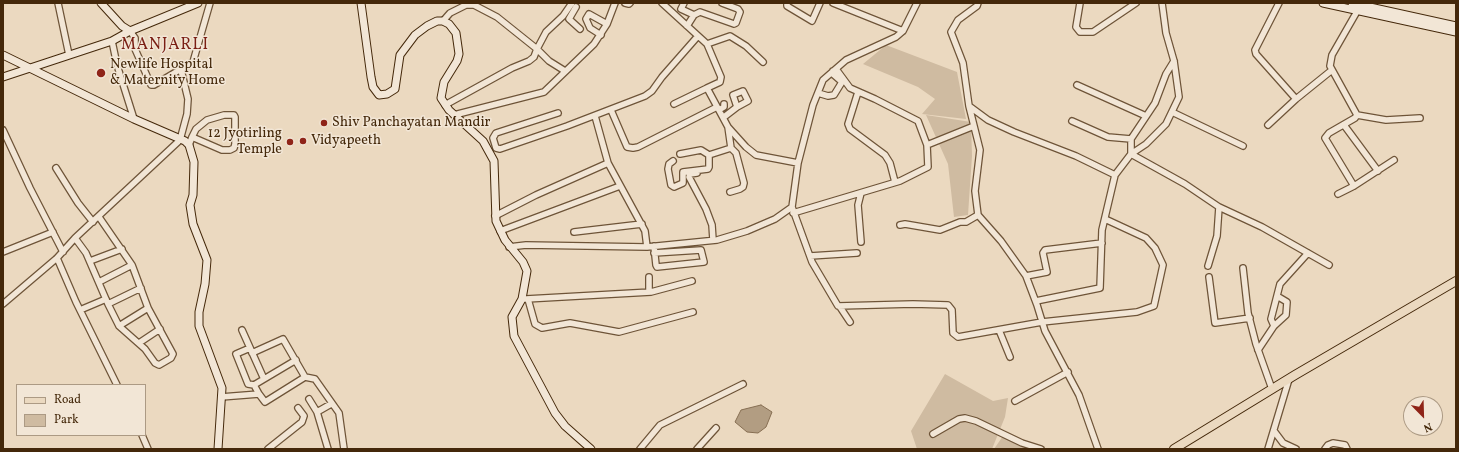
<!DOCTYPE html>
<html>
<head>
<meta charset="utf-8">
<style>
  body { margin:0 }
  #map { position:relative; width:1459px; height:452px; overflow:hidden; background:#ebd9c0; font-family:Vollkorn,serif }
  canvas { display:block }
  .frame { position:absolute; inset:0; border:4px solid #44280a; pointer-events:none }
  .legend { position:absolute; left:16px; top:384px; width:130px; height:52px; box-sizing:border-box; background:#f2e6d6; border:1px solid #ac9a84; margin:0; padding:5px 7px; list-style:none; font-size:12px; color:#44280a }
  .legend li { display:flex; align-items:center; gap:8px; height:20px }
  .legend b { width:20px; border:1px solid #ac9a84 }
  .north { position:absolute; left:1403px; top:396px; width:40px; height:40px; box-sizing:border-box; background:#f2e6d6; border:1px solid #ac9a84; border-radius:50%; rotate:157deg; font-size:11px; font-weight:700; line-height:16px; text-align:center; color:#44280a }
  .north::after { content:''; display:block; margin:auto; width:14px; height:18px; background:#8f2418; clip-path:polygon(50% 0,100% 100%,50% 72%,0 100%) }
</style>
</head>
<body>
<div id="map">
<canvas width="1459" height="452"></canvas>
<div class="frame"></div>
<ul class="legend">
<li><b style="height:5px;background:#ebd9c0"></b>Road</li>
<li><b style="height:11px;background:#cfbba1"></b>Park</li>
</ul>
<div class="north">N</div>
</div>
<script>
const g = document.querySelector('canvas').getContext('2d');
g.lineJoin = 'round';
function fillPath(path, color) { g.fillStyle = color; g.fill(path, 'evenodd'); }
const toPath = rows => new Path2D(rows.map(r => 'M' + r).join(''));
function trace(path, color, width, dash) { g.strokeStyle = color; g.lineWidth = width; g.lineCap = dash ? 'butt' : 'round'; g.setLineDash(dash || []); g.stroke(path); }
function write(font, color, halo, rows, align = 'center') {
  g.font = font + ' Vollkorn,serif'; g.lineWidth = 3; g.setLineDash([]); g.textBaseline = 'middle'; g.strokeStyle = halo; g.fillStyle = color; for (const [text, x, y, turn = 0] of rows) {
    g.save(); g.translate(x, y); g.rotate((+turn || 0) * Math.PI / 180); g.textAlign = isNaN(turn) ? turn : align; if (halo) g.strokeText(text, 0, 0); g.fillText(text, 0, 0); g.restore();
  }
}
fillPath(toPath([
  [886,45,957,72,966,119,922,114,935,99,918,87,863,64],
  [926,115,971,122,972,156,968,215,954,217,948,164],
  [945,374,993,401,1008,398,1005,417,992,449,917,449,911,431],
  [1003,436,1035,449,994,449]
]), '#cfbba1');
const water = toPath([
  [761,405,772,412,766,427,758,433,747,432,735,422,741,410,761,405]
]);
fillPath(water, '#b29d82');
trace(water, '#866e52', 1);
const street = toPath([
  [58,3,69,55],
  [625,3,629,4,630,3],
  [662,3,707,44,721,77,720,82,707,88,728,127,746,147,756,155,798,163,813,105,823,80,846,60,896,37,903,31,917,3],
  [684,3,681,9,694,15,700,12,734,24,736,23,740,12,738,9,722,3],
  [787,3,787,6,812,21,820,3],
  [833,3,903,31],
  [978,3,977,6,958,20,951,32,963,63,969,106,988,120,1014,132,1076,156,1115,175,1131,154,1146,144,1166,124,1179,97,1174,61,1166,33,1162,3],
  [1080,3,1076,27,1080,32,1093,32,1136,3],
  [1279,3,1255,50,1256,54,1296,99],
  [576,7,569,19,580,29],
  [443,21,450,13,466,5,474,5,497,17,537,49,534,57,529,61,512,68,445,105],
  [687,26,694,15],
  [130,31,135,38,135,49,151,85,154,85,193,62,210,3],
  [601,35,590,28,586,19,589,14,607,24],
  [112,41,117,65,134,119],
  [707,44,730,36,746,46,763,62],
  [1174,61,1166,74,1155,103,1131,139,1131,154,1185,184,1219,207,1262,227,1329,265],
  [565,71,549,61,537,49,546,32,563,16,572,3],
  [1077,85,1146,116],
  [858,92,848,124,850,129,885,155,890,163,895,182],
  [818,93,828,96,834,95,842,82,834,75,833,71],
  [674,104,707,88],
  [969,106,980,150,975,191,978,215,1001,241,1026,276,1037,305,1045,331,1079,395,1098,449],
  [611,110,627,147,633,148,638,147,717,107],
  [719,110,724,107,724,104],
  [1172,112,1243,146],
  [558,113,496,133,493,138,496,148,500,149,567,126,645,96,652,91,662,77,698,36],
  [454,115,544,92,594,44,607,24,615,3],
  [1357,115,1386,120,1420,118],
  [595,116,608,163,645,231,647,247],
  [724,117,737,107,733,95,743,91,748,101,737,107],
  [1072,121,1108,137,1131,139],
  [1268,125,1296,99,1332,70],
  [1344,125,1378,171],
  [728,127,731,148,736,153,744,183,743,187,740,189,730,192],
  [3,130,30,188,63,252],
  [189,145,192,137,196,129,207,120,224,115,234,115,235,117,235,144,234,148,230,150,222,150,192,137],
  [927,145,974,126],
  [680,154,701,150,709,155],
  [673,161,669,164,668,169,671,185,674,187,683,183,683,172,708,169,709,167,709,155,731,148],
  [56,168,78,203,93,222],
  [697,173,690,174,689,177,706,209,712,225,713,240],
  [1354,186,1325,138,1329,133,1355,118,1357,115,1330,66,1332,55,1359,8],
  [861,193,858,205,861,242],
  [1338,194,1354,186,1394,160],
  [792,207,812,262,838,306,913,304,948,305,952,310,953,333,958,337,1042,322,1137,312,1154,306,1163,265,1155,248,1146,238,1105,219],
  [793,213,900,181,928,167,927,145,918,121,875,99,850,88,836,69],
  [495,216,536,195,608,163],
  [900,225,905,224,940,230,960,222,966,222,978,215],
  [500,231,620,186],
  [574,232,642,224],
  [75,238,86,253,108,304,119,326,145,349,155,363,159,365,171,358,173,354,148,308,132,265,99,217],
  [654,246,656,265,657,267,704,262,701,250,654,253],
  [509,247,526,245,647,247,717,240,747,231,775,219,792,207,798,163],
  [3,252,53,232],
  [810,256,857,253],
  [57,258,76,302,117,385],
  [90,261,122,249],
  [1208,266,1217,236,1219,207],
  [1243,268,1248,313,1256,344,1272,389],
  [1026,276,1047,272,1043,253,1045,250,1102,243],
  [649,277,649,292],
  [1209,277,1215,323,1250,318],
  [99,282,132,265],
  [526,299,651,292,692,281],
  [528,299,535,324,542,328,570,323,619,332,693,312],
  [1036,301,1100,288,1102,230,1115,175],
  [3,304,57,258,75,238,180,140,187,114,188,99,181,70],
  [108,304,141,288],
  [840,307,850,322],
  [80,310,106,299],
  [119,326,148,308],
  [1274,326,1271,319,1280,284,1308,253],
  [242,330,264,379],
  [999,330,1010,357],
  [139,343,160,329],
  [250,348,236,354,248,384,254,385],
  [1258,350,1274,326,1286,315,1287,302,1277,296],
  [305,377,315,379,339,413,344,449],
  [259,394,254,385,296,360],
  [221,397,259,394,265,402,305,377,283,339,252,353],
  [309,399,317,412,328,449],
  [1015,401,1068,372],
  [317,412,331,404],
  [1274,431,1283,443,1296,449],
  [933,434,959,419,965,418,976,421,1022,443,1041,449],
  [142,435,148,449],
  [268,449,302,422,304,416,298,408],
  [640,449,660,425,743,384],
  [697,449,716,428],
  [1268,449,1289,379],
  [1325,449,1328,445,1333,443,1345,445,1347,449]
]);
const secondary = toPath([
  [101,3,122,26,130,31],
  [361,3,371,77,373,87,379,95,387,94,395,89,400,55,415,35,427,26,437,21,443,21,449,24,456,33,459,54,457,61,444,82,441,98,449,110,483,141,494,161,496,221,505,240,523,262,527,271,522,299,512,317,514,336,555,413,565,426,591,449],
  [1323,3,1456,32],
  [1352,3,1456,26],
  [3,55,134,119,185,141,189,145,194,162,193,195,190,205,193,224,207,260,205,284,199,312,199,326,222,388,218,449],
  [3,77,112,41,130,31,198,3]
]);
const primary = toPath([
  [1174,449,1295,375,1456,281]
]);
trace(street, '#6e5438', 8);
trace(secondary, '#44280a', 9);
trace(primary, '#44280a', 10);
trace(street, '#f2e6d6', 5.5);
trace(secondary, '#f2e6d6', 7);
trace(primary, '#ebd9c0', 8);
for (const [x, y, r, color] of [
  [101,73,5,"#8f2418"],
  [324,123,4,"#8f2418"],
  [303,141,4,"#8f2418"],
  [290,142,4,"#8f2418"]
]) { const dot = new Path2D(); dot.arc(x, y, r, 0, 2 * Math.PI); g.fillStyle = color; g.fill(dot); trace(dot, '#f2e6d6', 1.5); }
write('14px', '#44280a', '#f2e6d6', [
  ["Newlife Hospital",110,65],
  ["& Maternity Home",110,81],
  ["Shiv Panchayatan Mandir",332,123],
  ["12 Jyotirling",282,134,"right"],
  ["Temple",282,150,"right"],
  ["Vidyapeeth",311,141]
], 'left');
g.letterSpacing = '1px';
write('16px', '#7a1f14', '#f2e6d6', [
  ["MANJARLI",165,46]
]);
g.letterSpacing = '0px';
</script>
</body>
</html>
